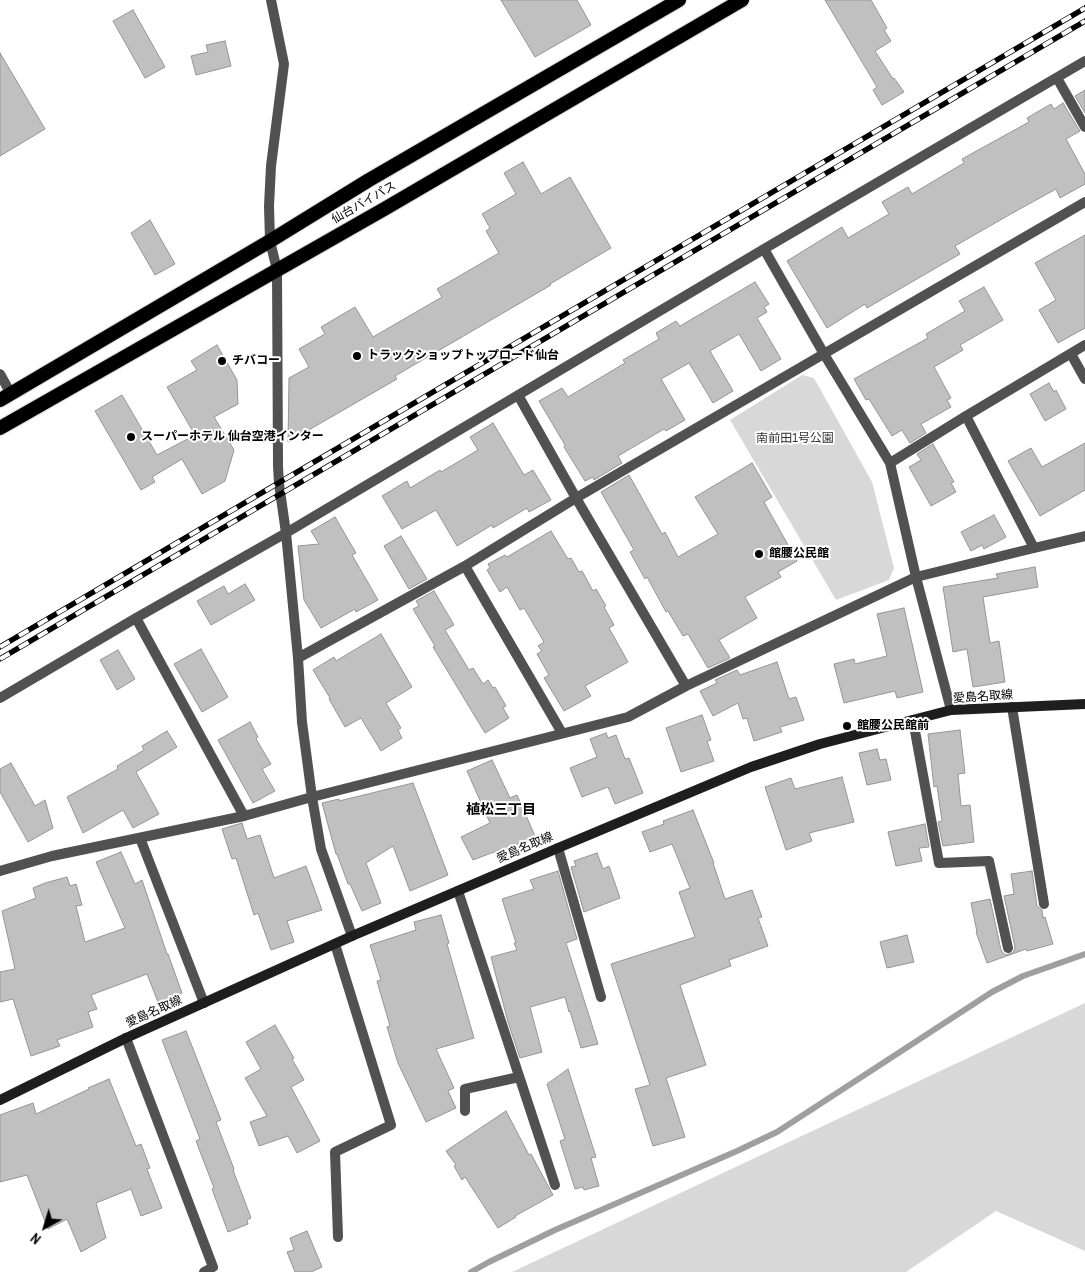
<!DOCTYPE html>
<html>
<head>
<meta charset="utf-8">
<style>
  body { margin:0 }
  #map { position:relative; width:1085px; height:1272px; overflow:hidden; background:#fff; font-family:"Archivo Narrow",sans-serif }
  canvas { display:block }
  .north { position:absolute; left:20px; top:1202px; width:50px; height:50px; -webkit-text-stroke:4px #fff; paint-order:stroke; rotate:219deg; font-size:14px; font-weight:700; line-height:20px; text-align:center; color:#000 }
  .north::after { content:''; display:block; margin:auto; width:18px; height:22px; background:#000; clip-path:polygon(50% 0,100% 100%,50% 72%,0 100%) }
</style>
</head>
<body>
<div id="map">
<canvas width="1085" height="1272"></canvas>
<div class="north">N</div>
</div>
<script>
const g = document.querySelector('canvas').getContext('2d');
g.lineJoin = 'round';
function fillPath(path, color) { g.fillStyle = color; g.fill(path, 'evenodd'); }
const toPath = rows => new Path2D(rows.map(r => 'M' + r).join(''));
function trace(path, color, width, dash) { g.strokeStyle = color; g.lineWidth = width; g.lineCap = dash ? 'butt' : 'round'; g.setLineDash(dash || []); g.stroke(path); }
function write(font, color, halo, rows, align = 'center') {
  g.font = font + ' "Archivo Narrow","Noto Sans JP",sans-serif'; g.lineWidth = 4; g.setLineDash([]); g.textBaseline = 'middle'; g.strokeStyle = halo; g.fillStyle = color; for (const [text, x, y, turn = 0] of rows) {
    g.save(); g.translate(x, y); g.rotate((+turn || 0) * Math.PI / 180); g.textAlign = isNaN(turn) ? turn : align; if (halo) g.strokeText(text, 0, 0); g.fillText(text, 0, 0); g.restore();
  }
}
fillPath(toPath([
  [802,375,814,378,872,482,894,568,889,580,836,600,730,420],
  [1085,1003,1085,1251,996,1211,906,1272,512,1272]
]), '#d8d8d8');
trace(toPath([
  [471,1272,489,1262,555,1230,737,1151,777,1132,992,992,1023,976,1085,954]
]), '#9f9f9f', 6);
const building = toPath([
  [501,0,577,0,591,25,535,57,501,0],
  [825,0,871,0,887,28,884,30,891,41,875,51,893,79,894,78,904,92,882,105,873,90,877,87,825,0],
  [133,10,165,67,145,78,113,21,133,10],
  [225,41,231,66,196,75,191,56,208,52,206,45,225,41],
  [0,53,45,129,0,156,0,53],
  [1085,90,1085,113,1075,96,1085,90],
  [1063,103,1080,131,1066,139,1085,174,1085,184,1060,198,1056,189,1009,215,955,246,960,254,867,308,865,304,827,328,787,261,842,227,848,238,889,214,882,202,908,187,912,194,964,163,962,159,1029,122,1027,118,1051,104,1054,109,1063,103],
  [523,162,541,194,570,177,611,248,550,284,551,285,395,376,397,379,288,442,289,378,309,367,299,349,325,334,321,327,355,307,373,337,442,297,437,289,499,253,486,231,490,228,482,214,516,194,504,173,523,162],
  [150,220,175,264,155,275,131,233,150,220],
  [1085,235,1085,328,1058,343,1039,310,1056,300,1035,263,1085,235],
  [755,282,769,304,764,307,767,312,757,318,781,359,761,371,739,334,710,351,733,391,713,403,689,363,661,379,685,420,666,431,664,429,618,456,622,463,594,480,593,477,585,481,564,447,565,445,539,401,562,388,568,397,625,363,623,360,659,339,656,333,676,321,680,326,755,282],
  [984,287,1003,320,960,345,963,350,934,367,951,398,947,400,951,407,921,424,926,433,910,443,902,430,892,436,869,399,866,400,854,379,928,338,926,334,965,311,959,301,984,287],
  [217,345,237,380,238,404,214,417,234,450,225,481,202,494,182,459,152,477,155,482,141,490,95,411,122,395,157,455,195,435,167,387,197,370,191,361,217,345],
  [1049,383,1054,392,1056,390,1066,409,1045,421,1030,394,1049,383],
  [493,423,524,475,533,470,551,500,529,512,527,508,493,528,492,525,457,546,436,510,402,529,382,496,407,481,410,488,440,470,441,472,478,450,470,437,493,423],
  [1085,443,1085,490,1040,516,1008,461,1031,448,1042,467,1085,443],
  [933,444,954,482,951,483,956,492,931,506,909,467,921,460,917,454,933,444],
  [752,463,772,497,764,502,797,561,778,572,781,577,745,597,757,618,719,640,730,658,708,668,688,634,683,636,668,611,666,612,647,577,645,579,630,552,634,550,601,492,629,475,662,534,665,532,678,557,718,534,695,497,752,463],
  [994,515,1006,537,984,549,982,545,971,551,961,532,994,515],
  [335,517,356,553,352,555,378,600,356,612,355,609,321,628,304,600,298,546,319,544,311,531,335,517],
  [551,531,568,559,571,558,579,572,582,571,593,591,596,589,606,606,604,607,614,625,609,628,628,662,585,686,591,696,564,711,544,678,549,675,537,654,542,651,538,646,544,642,524,608,520,610,507,587,500,592,487,570,490,568,488,564,505,555,507,557,551,531],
  [401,536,427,579,409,589,384,546,401,536],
  [1035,567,1038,587,983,597,990,643,999,641,1005,682,973,687,967,649,953,652,943,587,998,578,996,574,1035,567],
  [245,584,255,600,211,625,197,601,224,586,228,594,245,584],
  [434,591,454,625,445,630,469,670,473,668,483,684,488,680,493,688,495,687,506,706,503,708,509,718,485,733,433,647,435,646,413,609,419,606,416,601,434,591],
  [904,608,923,692,897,698,895,691,844,703,834,664,854,659,855,664,887,656,877,614,904,608],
  [381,634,412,687,386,703,401,728,398,730,402,738,381,751,361,718,345,727,329,699,330,698,313,670,334,657,336,661,381,634],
  [201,649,228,697,202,712,174,664,201,649],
  [118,650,135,679,117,690,100,660,118,650],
  [777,662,789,699,796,697,804,720,780,727,782,732,754,741,747,718,743,719,738,703,713,716,700,691,717,683,715,680,737,670,740,675,777,662],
  [702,715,711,740,707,741,714,761,681,772,666,728,702,715],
  [250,722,258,737,256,739,271,764,262,769,275,791,253,803,218,740,250,722],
  [960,730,965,773,958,774,961,806,970,805,974,842,943,846,938,822,942,821,937,786,934,787,928,734,960,730],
  [167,731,177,747,136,772,159,814,133,828,123,810,83,833,67,797,118,769,117,766,144,750,142,746,167,731],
  [606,733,608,738,616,735,625,759,629,758,643,793,615,804,608,787,582,797,570,768,597,757,590,739,606,733],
  [877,749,880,760,886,759,891,780,867,785,859,753,877,749],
  [492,760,510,798,517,795,535,836,503,851,502,849,473,860,461,837,490,823,467,771,492,760],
  [11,763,35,806,45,800,53,828,28,842,0,792,0,769,11,763],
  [842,777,854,822,809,833,812,841,786,850,765,787,791,778,795,789,842,777],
  [413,783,448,875,410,891,393,846,366,863,381,903,362,911,350,884,348,884,337,854,336,854,322,803,339,799,339,801,413,783],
  [693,810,714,863,713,863,725,899,752,890,762,917,758,918,768,946,729,960,731,966,680,985,706,1065,666,1078,685,1137,653,1146,635,1089,650,1085,611,964,695,937,679,892,690,888,672,844,650,852,642,832,664,824,663,821,693,810],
  [242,823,247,839,260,835,274,878,306,866,322,910,287,921,294,942,271,950,258,913,254,915,236,858,232,859,222,829,242,823],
  [925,824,929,847,919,848,922,861,896,866,888,832,925,824],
  [121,852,135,884,142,880,167,954,168,954,182,993,158,1002,147,974,91,995,97,1009,88,1012,93,1027,57,1040,60,1046,31,1056,13,999,0,1002,0,972,15,969,2,911,36,898,33,888,45,883,67,877,70,886,76,884,82,905,76,906,85,942,125,928,96,862,121,852],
  [597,853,603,869,609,866,620,898,584,912,571,867,576,866,574,861,597,853],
  [558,871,577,939,566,943,598,1044,581,1048,570,1011,569,1012,565,997,530,1007,542,1052,520,1058,508,1022,491,957,517,950,514,943,516,943,502,899,534,889,530,880,558,871],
  [1032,871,1037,906,1042,910,1043,918,1045,917,1053,944,1027,951,1026,949,987,963,976,932,977,932,971,903,990,899,1001,950,1003,953,1006,955,1012,953,1014,951,1015,947,1004,896,1014,894,1011,874,1032,871],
  [441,915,449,943,447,944,474,1038,436,1049,454,1088,448,1091,456,1108,426,1122,398,1063,387,1027,390,1026,377,981,381,980,370,945,416,930,414,922,441,915],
  [907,935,914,962,887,968,880,942,907,935],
  [275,1025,294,1058,292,1059,304,1080,291,1087,320,1141,297,1153,288,1136,259,1146,250,1122,267,1116,245,1078,261,1069,246,1042,275,1025],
  [186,1031,221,1120,216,1122,234,1169,233,1170,251,1218,247,1220,248,1224,228,1232,212,1189,214,1188,196,1141,200,1139,162,1040,186,1031],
  [568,1069,596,1157,591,1158,599,1186,584,1190,583,1187,575,1189,560,1141,565,1139,547,1084,568,1069],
  [109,1079,136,1146,141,1144,150,1168,147,1169,162,1208,141,1216,131,1189,96,1203,106,1238,81,1252,67,1219,48,1229,27,1175,0,1182,0,1115,33,1103,36,1114,89,1089,88,1088,109,1079],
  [506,1111,529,1155,531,1154,553,1195,515,1216,516,1217,498,1228,465,1177,462,1180,454,1166,456,1165,446,1151,506,1111],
  [307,1231,322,1267,311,1272,295,1272,287,1252,294,1250,290,1238,307,1231]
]);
fillPath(building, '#c0c0c0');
trace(building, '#959595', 1);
const trunk = toPath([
  [0,400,270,241,369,180,679,0],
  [0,428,386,208,742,0]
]);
trace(trunk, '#dbdbdb', 16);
trace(toPath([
  [271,0,284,64,271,166,269,206,270,241,277,270,278,466,279,484,286,533,298,658,302,722,312,797,321,849,352,936],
  [1057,78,1085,127],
  [764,249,824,354,890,463,916,577,951,710],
  [1071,354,1085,379],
  [0,374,11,394],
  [518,395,576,498,686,686],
  [966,416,1034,548],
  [890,463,966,416,1085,345],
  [465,566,562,733],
  [136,618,244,816],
  [298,658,465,566,576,498,1085,202],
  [0,698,136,618,286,533,764,249,1085,61],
  [1012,707,1044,904],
  [913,720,939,863,989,861,1008,948],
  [140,838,204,1003],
  [558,848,601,997],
  [0,871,52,856,244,816,312,797,628,717,686,686,916,577,1034,548,1085,536],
  [458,891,555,1185],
  [335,944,391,1125,335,1152,338,1237],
  [126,1038,213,1267,204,1272],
  [465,1111,465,1089,519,1077]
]), '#515151', 10);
trace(toPath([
  [0,1100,126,1038,352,936,558,848,751,767,820,744,951,710,1085,704]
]), '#1e1e1e', 10);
trace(trunk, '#000', 14);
const rail = toPath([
  [0,647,1085,8],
  [0,659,1085,21]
]);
trace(rail, '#000', 5.5);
trace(rail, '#fff', 4, [11]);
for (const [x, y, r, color] of [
  [357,356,5,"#000"],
  [222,361,5,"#000"],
  [131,437,5,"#000"],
  [759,554,5,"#000"],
  [847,726,5,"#000"]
]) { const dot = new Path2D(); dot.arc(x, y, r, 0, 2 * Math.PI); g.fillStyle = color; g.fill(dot); trace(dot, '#fff', 2); }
write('12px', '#000', '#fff', [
  ["仙台バイパス",364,203,-30],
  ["愛島名取線",983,697,-4],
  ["愛島名取線",525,848,-23],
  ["愛島名取線",154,1012,-24]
]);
write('bold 12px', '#000', '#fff', [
  ["トラックショップトップロード仙台",367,356],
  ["チバコー",232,361],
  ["スーパーホテル 仙台空港インター",141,437],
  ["館腰公民館",769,554],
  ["館腰公民館前",857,726]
], 'left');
write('12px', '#2f2f2f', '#fff', [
  ["南前田1号公園",795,439]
]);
write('bold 14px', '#000', '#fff', [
  ["植松三丁目",501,810]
]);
</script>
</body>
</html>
